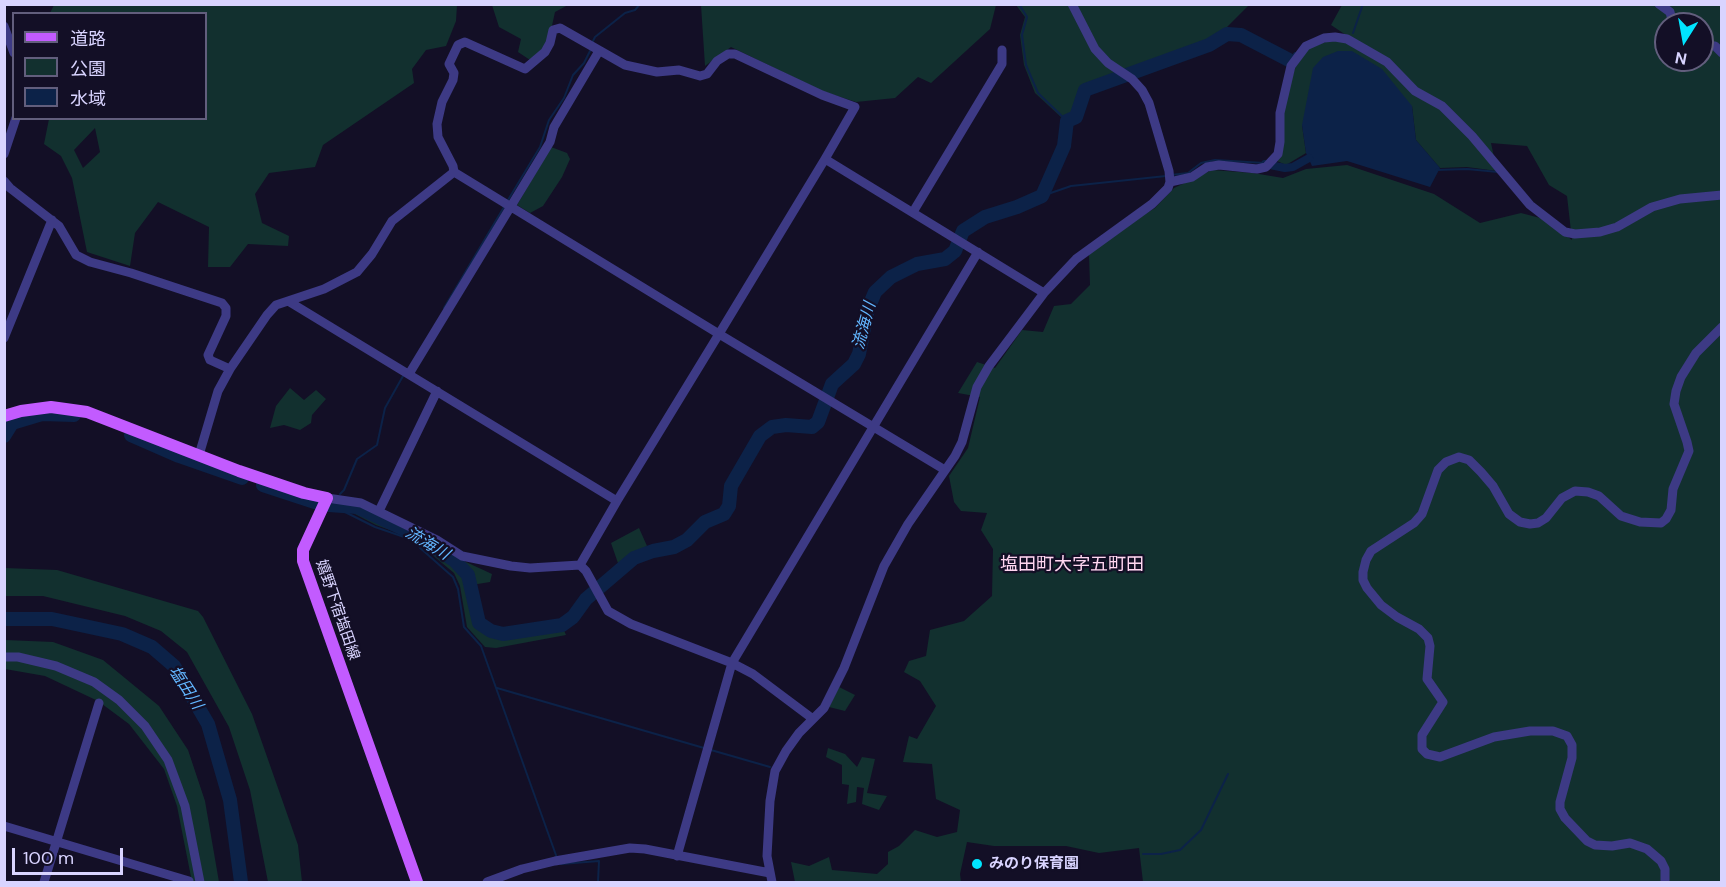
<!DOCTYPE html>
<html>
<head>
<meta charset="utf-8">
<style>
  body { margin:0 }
  #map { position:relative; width:1726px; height:887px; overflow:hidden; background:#130f26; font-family:"DM Sans","Noto Sans JP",sans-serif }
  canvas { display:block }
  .frame { position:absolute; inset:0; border:6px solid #d9d4ff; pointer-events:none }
  .legend { position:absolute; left:12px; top:12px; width:195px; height:108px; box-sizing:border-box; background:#130f26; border:2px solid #625e7d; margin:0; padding:8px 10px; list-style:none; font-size:18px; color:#d9d4ff }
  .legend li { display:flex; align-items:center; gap:12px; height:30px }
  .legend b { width:30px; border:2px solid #625e7d }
  .north { position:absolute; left:1654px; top:12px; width:60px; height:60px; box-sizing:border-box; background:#130f26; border:2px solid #625e7d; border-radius:50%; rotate:191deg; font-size:16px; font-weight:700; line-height:24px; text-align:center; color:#d9d4ff }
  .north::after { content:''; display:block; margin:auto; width:21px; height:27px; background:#00e5ff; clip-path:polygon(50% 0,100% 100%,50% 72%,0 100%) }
  .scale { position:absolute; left:12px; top:848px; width:111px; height:27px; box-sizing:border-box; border:3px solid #d9d4ff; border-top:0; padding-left:8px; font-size:18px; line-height:21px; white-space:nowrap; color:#d9d4ff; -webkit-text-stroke:4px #130f26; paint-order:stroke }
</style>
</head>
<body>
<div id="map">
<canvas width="1726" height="887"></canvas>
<div class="frame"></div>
<ul class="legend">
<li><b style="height:8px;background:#c25bff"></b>道路</li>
<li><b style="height:16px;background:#12302f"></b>公園</li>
<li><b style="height:16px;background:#0c2248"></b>水域</li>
</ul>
<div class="north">N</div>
<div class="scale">100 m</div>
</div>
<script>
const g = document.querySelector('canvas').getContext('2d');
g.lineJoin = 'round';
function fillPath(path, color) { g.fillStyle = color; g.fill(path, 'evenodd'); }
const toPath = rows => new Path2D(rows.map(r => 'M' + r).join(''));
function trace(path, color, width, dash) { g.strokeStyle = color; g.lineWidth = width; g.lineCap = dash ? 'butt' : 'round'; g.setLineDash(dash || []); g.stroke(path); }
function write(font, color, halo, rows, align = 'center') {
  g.font = font + ' "DM Sans","Noto Sans JP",sans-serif'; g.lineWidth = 4.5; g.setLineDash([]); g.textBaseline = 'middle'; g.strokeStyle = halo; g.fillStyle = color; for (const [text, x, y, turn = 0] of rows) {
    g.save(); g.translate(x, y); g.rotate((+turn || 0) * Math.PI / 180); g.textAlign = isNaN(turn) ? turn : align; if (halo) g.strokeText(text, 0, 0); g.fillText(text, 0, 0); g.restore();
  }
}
fillPath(toPath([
  [54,5,54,4,457,5,456,21,446,46,426,50,412,69,414,83,323,145,315,167,269,173,255,194,262,223,289,236,288,246,248,244,230,267,208,267,209,227,158,202,135,233,130,266,87,252,72,178,61,156,44,144,49,119,206,118,206,14,50,13],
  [95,128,100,152,83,168,74,150],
  [492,5,568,5,555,12,548,44,530,60,518,52,521,39,499,27],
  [701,5,996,5,990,29,931,83,918,77,895,98,856,102,822,91,731,47,705,66],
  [1016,5,1249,5,1225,29,1204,43,1084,86,1073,115,1062,118,1035,93,1024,65,1020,35,1025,17],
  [1342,5,1721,5,1721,882,1143,882,1139,848,1099,853,1066,846,994,846,967,842,960,874,961,882,795,882,791,862,809,866,829,857,832,870,877,874,888,864,888,852,899,846,915,830,937,837,957,832,960,810,936,799,932,764,903,762,909,736,917,739,936,706,920,681,904,672,909,661,926,656,930,630,964,621,992,596,993,549,981,530,987,513,961,511,954,502,949,476,968,448,980,397,958,393,977,362,995,368,1022,330,1043,332,1054,306,1071,304,1090,285,1089,254,1124,227,1155,208,1174,188,1212,170,1253,173,1283,178,1306,169,1347,165,1434,194,1480,223,1521,213,1544,219,1572,240,1567,196,1549,185,1527,146,1491,143,1497,171,1467,167,1440,168,1416,140,1412,106,1302,125,1306,153,1286,165,1277,161,1283,145,1282,112,1295,68,1309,48,1331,40,1349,37,1331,25],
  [1666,24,1702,24,1702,60,1666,60],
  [551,147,567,153,570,159,562,177,543,206,530,213,517,205],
  [290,388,304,400,316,390,326,399,312,415,311,423,300,430,284,425,270,428,276,406],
  [357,510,412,535,449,560,466,562,492,574,490,582,465,586,475,625,490,635,503,637,563,628,566,635,496,648,485,647,467,627,460,586,454,573,412,538,376,525,353,513],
  [639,528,647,546,619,566,611,543],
  [5,568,57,570,198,611,203,617,252,714,298,845,302,882,268,882,250,790,229,727,187,652,161,631,125,616,43,596,5,596],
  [5,640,53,642,103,660,159,706,188,750,205,801,219,882,192,882,177,806,164,769,129,724,98,701,45,676,5,669],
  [839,687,855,695,845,711,829,707],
  [828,748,845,754,857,767,862,757,875,759,867,793,887,796,879,810,862,804,864,788,857,787,856,802,847,804,849,785,842,784,842,765,826,757]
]), '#12302f');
fillPath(toPath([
  [1338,51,1352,51,1382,69,1412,106,1416,140,1440,168,1430,187,1347,161,1312,166,1306,153,1302,125,1313,68,1323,57]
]), '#0c2248');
trace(toPath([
  [1019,4,1027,17,1022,35,1026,65,1038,93,1067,121],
  [1353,33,1363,4],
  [592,43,595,37,625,13,635,10,640,4],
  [1289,60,1295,53],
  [1436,170,1467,169,1498,172],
  [1171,175,1188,173,1201,163,1215,160,1264,163],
  [1042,196,1071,186,1166,176],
  [508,200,540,147,549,120,564,98,573,75,584,63,590,51],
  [444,308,504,207],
  [340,494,344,490,357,459,377,445,385,408,403,376],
  [335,507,375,527,410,539,453,577,458,589,464,627,481,646,557,858],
  [497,688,704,748],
  [711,750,770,767],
  [1143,854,1161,854,1180,850,1201,830,1228,774],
  [561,864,599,861,598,882]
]), '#0c2248', 2);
trace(toPath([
  [1265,164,1285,168,1293,167,1309,158]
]), '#0c2248', 8);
trace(toPath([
  [131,435,179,456,242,478],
  [4,436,12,423,42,414,74,415],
  [263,485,321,504],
  [329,505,357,507,412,533,454,560,468,575,479,623,491,631,503,634,562,625,573,617,586,599,634,558,653,551,674,547,687,540,705,522,724,514,729,506,731,486,760,436,772,427,786,425,812,427,818,422,832,384,854,364,859,354,868,309,875,292,891,277,917,264,945,259,955,251,963,231,985,217,1017,207,1042,196,1064,146,1067,121,1076,117,1085,90,1209,45,1227,34,1241,35,1289,60],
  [4,619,52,619,122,634,152,647,174,666,208,724,230,800,241,882]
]), '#0c2248', 14);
trace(toPath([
  [1659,4,1670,12,1673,24],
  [4,26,14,53],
  [1702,45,1715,46,1722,53],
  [4,154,16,118],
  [825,159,1044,293],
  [4,181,10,188,59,226,76,255,90,262,131,273,222,303,226,308,226,316,208,355,210,360,230,369],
  [1170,182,1192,177,1207,167,1219,165,1257,169,1266,167,1278,154,1280,142,1280,113,1291,66,1306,46,1324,38,1335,37,1347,39,1387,62,1415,91,1442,106,1472,136,1530,205,1565,232,1575,234,1600,232,1617,227,1652,207,1680,199,1722,195],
  [913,212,1002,64,1002,50],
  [288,301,617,501],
  [4,338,52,220],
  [409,374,550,142,554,127,599,51],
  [199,455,218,391,230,369,267,315,276,305,324,289,357,272,372,254,392,221,454,172],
  [327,498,361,503,437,540,462,556,511,566,530,568,580,565,586,571,608,611,631,624,732,663,753,674,813,719],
  [379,511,437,391],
  [580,565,617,501,719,334,825,159,855,107,822,95,735,54,728,54,717,61,707,74,700,76,679,70,657,72,625,65,560,28,553,30,550,43,545,52,525,69,465,42,458,45,449,64,454,73,453,80,442,102,437,124,438,137,453,166,454,172,719,334,945,470],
  [4,657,18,657,56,666,94,682,119,700,145,726,168,760,185,806,200,882],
  [4,826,189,881],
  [677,856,732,663,978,252],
  [44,882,99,703],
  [487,882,522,869,555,861,630,848,645,849,770,873],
  [772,882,767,856,770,801,775,771,786,751,799,733,824,708,844,668,884,566,908,524,955,456,962,442,977,387,989,366,1044,293,1076,259,1152,204,1168,188,1170,182,1169,171,1149,103,1142,90,1132,79,1108,63,1095,49,1072,4],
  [1665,882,1665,869,1661,861,1647,849,1630,843,1612,846,1595,845,1587,841,1565,818,1560,809,1560,802,1572,758,1572,745,1567,736,1553,731,1530,731,1494,737,1440,757,1427,754,1422,749,1422,735,1443,702,1427,679,1430,646,1428,638,1419,629,1397,617,1381,605,1367,588,1363,580,1363,572,1366,560,1371,551,1414,523,1422,514,1438,470,1446,462,1459,457,1469,460,1481,472,1493,486,1509,514,1520,522,1530,524,1538,523,1546,518,1562,498,1575,491,1588,492,1599,496,1621,516,1640,522,1661,523,1666,519,1671,510,1673,489,1689,451,1687,442,1674,404,1676,391,1681,377,1696,353,1722,327]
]), '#3d3a85', 9);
trace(toPath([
  [4,416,21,411,51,407,87,412,239,471,304,493,327,498,303,550,303,561,417,882]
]), '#c25bff', 12);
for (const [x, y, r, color] of [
  [977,864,6,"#00e5ff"]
]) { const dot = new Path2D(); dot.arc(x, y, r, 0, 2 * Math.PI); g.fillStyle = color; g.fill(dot); trace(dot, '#130f26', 2); }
write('15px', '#d9d4ff', '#130f26', [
  ["嬉野下宿塩田線",337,610,71]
]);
write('bold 15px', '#d9d4ff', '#130f26', [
  ["みのり保育園",989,864]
], 'left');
write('italic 16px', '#62b6ff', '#130f26', [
  ["流海川",865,326,-75],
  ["流海川",427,544,31],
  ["塩田川",185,688,57]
]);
write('18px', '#ffd6f0', '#130f26', [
  ["塩田町大字五町田",1072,565]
]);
</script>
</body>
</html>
